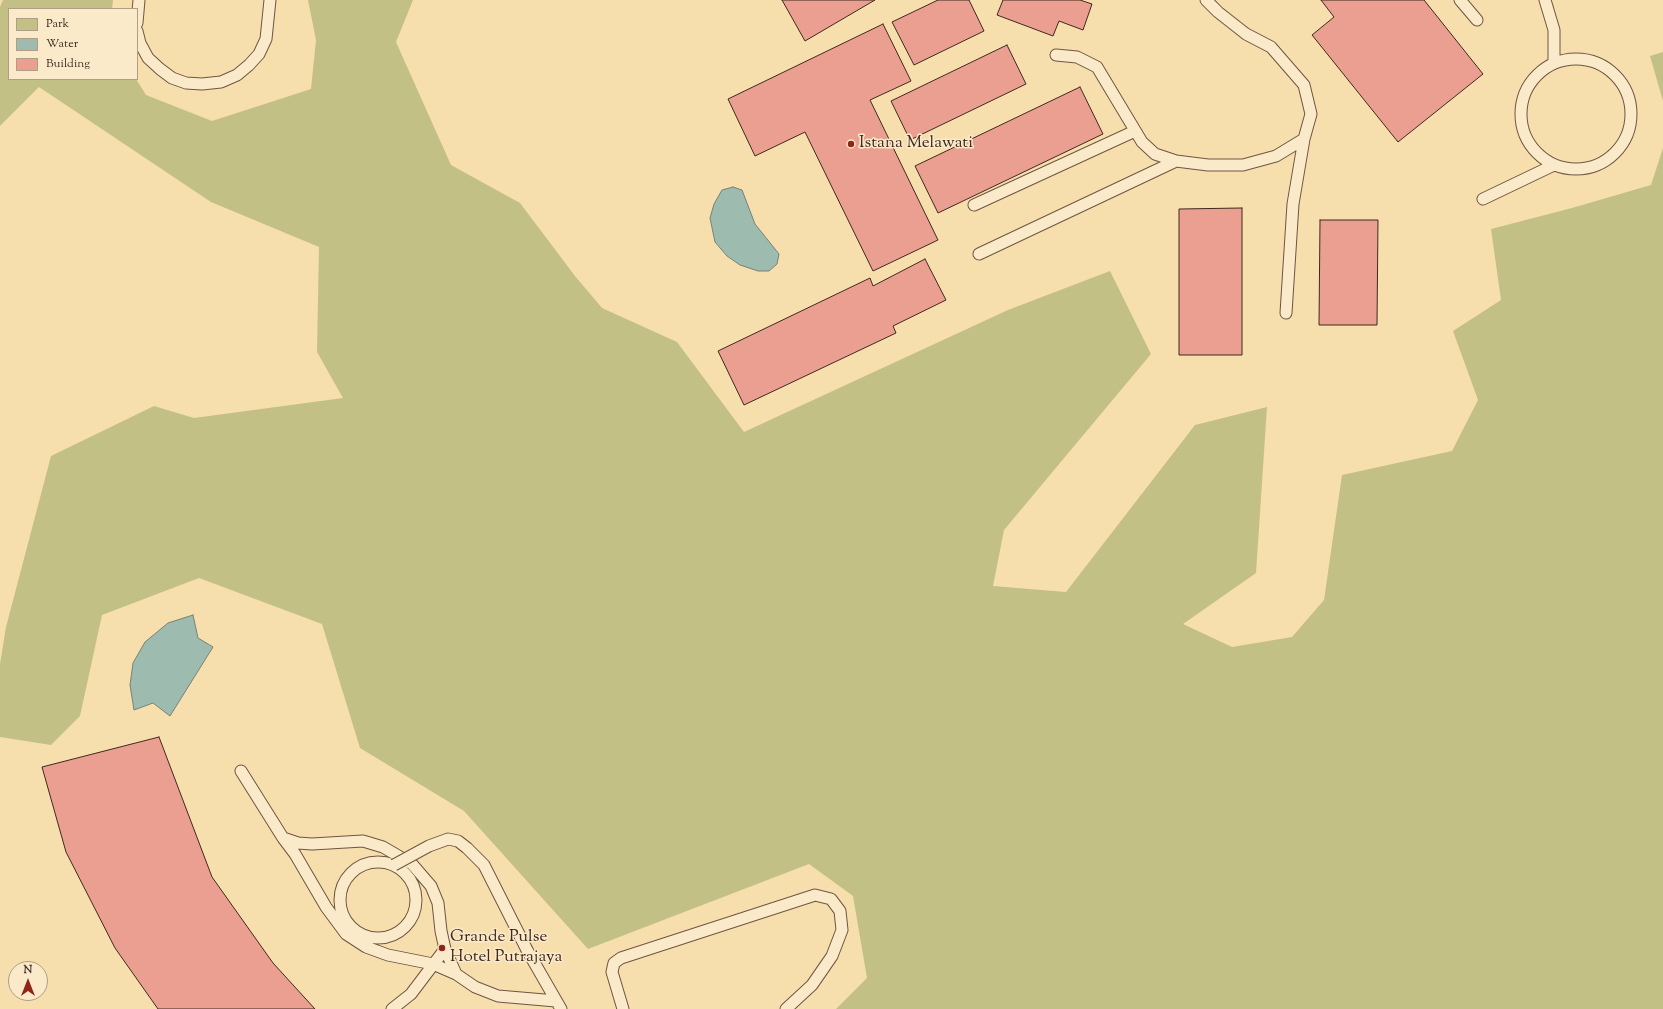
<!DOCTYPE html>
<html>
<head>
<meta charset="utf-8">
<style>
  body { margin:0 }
  #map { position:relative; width:1663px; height:1009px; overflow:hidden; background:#f7dead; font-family:"Sorts Mill Goudy",serif }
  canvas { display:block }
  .legend { position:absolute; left:8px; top:8px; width:130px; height:72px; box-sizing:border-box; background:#faeaca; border:1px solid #af9d86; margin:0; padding:5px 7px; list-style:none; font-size:12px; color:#3f291f }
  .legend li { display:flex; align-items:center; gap:8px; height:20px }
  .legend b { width:20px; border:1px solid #af9d86 }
  .north { position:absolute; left:8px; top:961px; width:40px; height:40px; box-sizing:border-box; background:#faeaca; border:1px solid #af9d86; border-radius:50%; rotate:0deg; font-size:11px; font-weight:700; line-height:16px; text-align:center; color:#3f291f }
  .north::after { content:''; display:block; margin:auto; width:14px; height:18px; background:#8f2418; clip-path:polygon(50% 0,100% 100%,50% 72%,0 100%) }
</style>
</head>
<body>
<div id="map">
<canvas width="1663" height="1009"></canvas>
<ul class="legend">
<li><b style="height:11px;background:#c3c085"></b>Park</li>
<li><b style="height:11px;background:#9ebbaf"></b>Water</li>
<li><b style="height:11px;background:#ea9f90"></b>Building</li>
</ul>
<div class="north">N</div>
</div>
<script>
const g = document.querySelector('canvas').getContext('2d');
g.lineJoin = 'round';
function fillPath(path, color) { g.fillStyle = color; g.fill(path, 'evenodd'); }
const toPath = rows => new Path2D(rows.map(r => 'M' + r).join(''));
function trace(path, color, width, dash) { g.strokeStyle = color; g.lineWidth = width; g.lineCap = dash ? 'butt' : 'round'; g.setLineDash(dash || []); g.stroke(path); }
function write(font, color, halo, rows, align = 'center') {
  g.font = font + ' "Sorts Mill Goudy",serif'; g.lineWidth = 3; g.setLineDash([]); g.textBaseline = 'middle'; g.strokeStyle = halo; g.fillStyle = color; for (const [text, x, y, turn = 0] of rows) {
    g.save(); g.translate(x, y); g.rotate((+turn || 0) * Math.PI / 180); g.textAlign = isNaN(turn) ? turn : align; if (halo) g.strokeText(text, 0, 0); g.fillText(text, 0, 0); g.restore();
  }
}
fillPath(toPath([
  [3,0,113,0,112,9,9,9,9,79,136,79,146,95,212,121,311,89,316,40,308,0,413,0,396,42,451,165,520,203,575,276,602,308,677,342,744,432,1008,310,1110,271,1151,354,1004,530,993,586,1066,592,1195,425,1267,407,1256,573,1183,624,1232,647,1292,637,1324,600,1342,475,1452,451,1478,400,1453,331,1501,300,1491,229,1572,208,1651,185,1663,148,1663,1009,836,1009,867,978,853,896,809,864,588,949,464,811,360,748,322,624,199,578,102,615,80,716,51,745,0,737,0,664,6,627,51,456,154,406,194,418,343,398,317,352,319,247,211,202,39,87,0,126,0,7],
  [1663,52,1663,101,1650,56]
]), '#c3c085');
const water = toPath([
  [733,187,742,190,755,224,779,254,777,264,769,271,758,271,740,265,727,256,715,242,710,218,714,204,722,190,733,187],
  [193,615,198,638,213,647,170,716,153,703,134,710,130,685,133,663,145,642,168,623,193,615]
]);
fillPath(water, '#9ebbaf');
trace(water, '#788175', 1);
const building = toPath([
  [782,0,875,0,805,41,782,0],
  [938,0,969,0,984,31,914,65,892,22,938,0],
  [1003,0,1080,0,1092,4,1083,30,1059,21,1053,36,997,15,1003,0],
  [1321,0,1424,0,1483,74,1398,142,1312,35,1334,17,1321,0],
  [883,24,911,81,870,100,938,240,873,271,805,132,755,156,728,99,883,24],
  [1007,45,1026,84,910,140,891,101,1007,45],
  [1080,87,1103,134,938,213,915,166,1080,87],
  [1242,208,1242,355,1179,355,1179,209,1242,208],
  [1320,220,1378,220,1377,325,1319,325,1320,220],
  [925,259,946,300,893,326,896,333,744,405,718,351,870,278,873,286,925,259],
  [159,737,212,877,273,963,315,1009,158,1009,115,948,66,852,42,767,159,737]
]);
fillPath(building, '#ea9f90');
trace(building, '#3f291f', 1);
const service = toPath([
  [1460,0,1477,20],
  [1545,0,1554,30,1554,63],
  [137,23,139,0],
  [137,31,140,43,148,58,160,69,172,78,186,83,202,84,221,82,237,75,249,65,259,54,266,39,270,0],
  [1056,55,1077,57,1097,67,1142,142,1155,154,1176,161,1208,165,1243,165,1276,156,1304,139,1311,114,1304,85,1271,47,1246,34,1218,12,1206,0],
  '1521 114a55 55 0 1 1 110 0a55 55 0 1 1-110 0Z',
  [1483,199,1554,165],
  [974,205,1135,131],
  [979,254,1176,161],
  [1286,313,1293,204,1304,139],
  [241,771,283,838],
  '340 900a38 38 0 1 1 76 0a38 38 0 1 1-76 0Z',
  [527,950,561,1009],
  [456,974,445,949,441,931,438,903,431,886,412,864,383,847,363,841,312,844,298,843,283,838,295,854,326,907,346,934,366,947,388,955,433,964,456,974,475,987,498,996,556,1001],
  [392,1009,411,994,445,949],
  [623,1009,612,972,614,963,621,958,815,895,831,899,840,911,842,930,832,956,812,985,786,1009]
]);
trace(service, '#6d5642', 13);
trace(service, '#faeaca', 11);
const serviceBridge = toPath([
  [394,865,429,846,448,839,458,841,467,848,484,865,527,950]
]);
trace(serviceBridge, '#6d5642', 13, []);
trace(serviceBridge, '#faeaca', 11);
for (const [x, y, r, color] of [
  [851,144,4,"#8f2418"],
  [442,948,4,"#8f2418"]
]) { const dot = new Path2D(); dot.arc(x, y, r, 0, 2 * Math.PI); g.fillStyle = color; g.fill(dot); trace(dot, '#faeaca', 1.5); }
write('17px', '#3f291f', '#faeaca', [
  ["Istana Melawati",859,144],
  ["Grande Pulse",450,938],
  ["Hotel Putrajaya",450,958]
], 'left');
</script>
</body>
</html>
